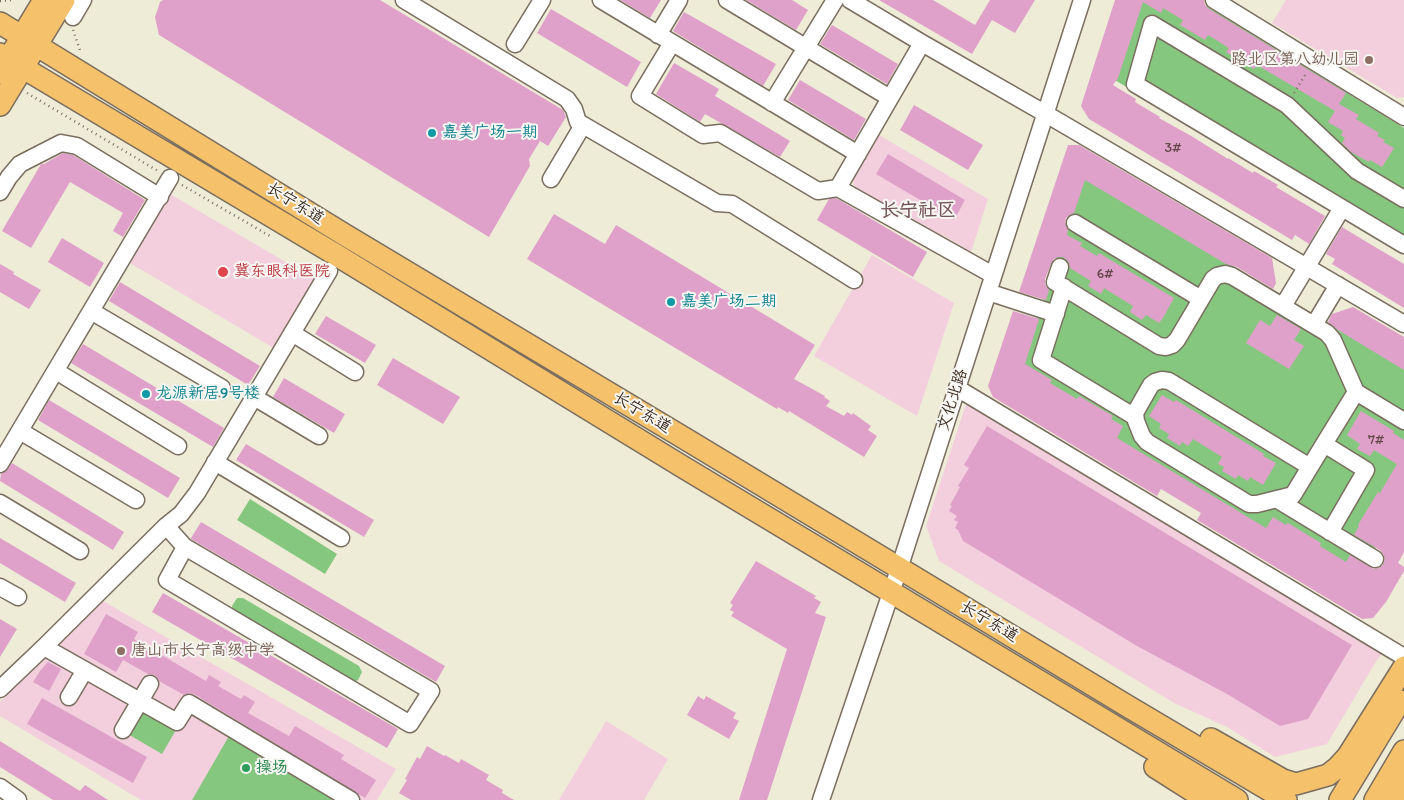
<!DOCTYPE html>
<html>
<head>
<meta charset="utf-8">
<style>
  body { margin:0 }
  canvas { display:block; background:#eeebd7 }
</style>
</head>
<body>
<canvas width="1404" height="800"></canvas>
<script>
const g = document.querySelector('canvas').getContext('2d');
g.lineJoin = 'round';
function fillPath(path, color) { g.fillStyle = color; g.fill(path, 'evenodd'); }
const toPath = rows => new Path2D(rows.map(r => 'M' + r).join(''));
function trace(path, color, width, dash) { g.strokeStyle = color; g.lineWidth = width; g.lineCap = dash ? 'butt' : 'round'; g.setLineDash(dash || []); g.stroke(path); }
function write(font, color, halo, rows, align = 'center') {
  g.font = font + ' Itim,"LXGW WenKai TC",sans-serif'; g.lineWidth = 4; g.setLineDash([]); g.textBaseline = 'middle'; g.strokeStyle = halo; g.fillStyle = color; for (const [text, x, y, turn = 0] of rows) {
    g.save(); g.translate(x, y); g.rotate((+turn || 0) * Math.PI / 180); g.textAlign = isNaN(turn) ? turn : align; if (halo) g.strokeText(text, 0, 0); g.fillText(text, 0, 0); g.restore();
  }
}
fillPath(toPath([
  [1286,0,1404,0,1404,97,1397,98,1272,23],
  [879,135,988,199,971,252,943,235,925,232,855,191,853,179],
  [170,194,316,280,277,350,130,263],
  [872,255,954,303,917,416,814,356],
  [969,395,1388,646,1375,663,1327,744,1275,757,1227,727,1176,704,939,561,926,526],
  [103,601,396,769,377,800,141,800,0,716,0,702],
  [606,721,668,759,644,800,559,800]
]), '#f3cfde');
fillPath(toPath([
  [1141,0,1196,0,1404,128,1404,252,1113,79],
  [1081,174,1404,369,1404,500,1345,598,1014,397],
  [250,499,337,554,325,574,237,520],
  [237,598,243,598,359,666,362,672,358,680,351,684,233,615,232,606],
  [140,709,176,730,162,754,126,733],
  [229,736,333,800,192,800]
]), '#86c77f');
fillPath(toPath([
  [163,0,380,0,563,110,566,117,548,146,540,141,529,159,530,166,489,237,159,35,155,17,160,2],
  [620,0,661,0,650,18],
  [746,0,792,0,808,10,796,30],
  [879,0,933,0,975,25,990,0,1035,0,1015,33,992,20,972,54],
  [1115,0,1204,0,1205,5,1209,9,1346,93,1339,104,1359,115,1356,119,1379,133,1377,136,1385,140,1383,142,1394,148,1382,167,1370,160,1369,162,1351,152,1342,143,1345,138,1341,135,1343,131,1328,122,1335,111,1257,65,1254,69,1226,52,1229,48,1208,35,1205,40,1180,25,1183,20,1163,8,1161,13,1143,2,1118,78,1113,85,1136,99,1135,102,1160,117,1159,118,1193,137,1228,159,1228,158,1253,173,1254,171,1278,185,1276,187,1325,216,1309,244,1295,235,1292,240,1089,119,1081,106],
  [551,9,641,62,627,87,537,33],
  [684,12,776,64,763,86,673,31],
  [832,25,898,64,887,84,820,44],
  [674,63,719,89,715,96,790,141,780,157,705,114,700,122,656,94],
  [800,80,866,119,854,140,788,100],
  [914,105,983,145,968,170,900,130],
  [1068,145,1079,145,1272,258,1276,283,1273,289,1237,267,1226,264,1085,180,1074,213,1070,215,1066,218,1065,223,1068,230,1067,235,1082,243,1080,246,1097,256,1099,253,1174,298,1163,318,1159,323,1146,315,1142,320,1130,312,1133,306,1104,288,1101,294,1088,286,1091,281,1070,268,1068,261,1063,257,1058,257,1054,259,1051,264,1045,279,1045,284,1049,290,1046,300,1019,292],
  [63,153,73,155,145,200,123,237,113,231,123,213,70,182,31,248,2,231,41,164,44,164],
  [888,154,965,200,954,220,876,174],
  [836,198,927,252,913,277,817,220,829,199],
  [554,214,605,244,616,225,815,345,794,379,825,396,824,397,830,401,826,406,844,416,847,412,852,415,853,413,871,426,868,430,877,436,864,457,789,411,788,413,778,407,777,409,527,259],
  [1342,227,1370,244,1404,264,1404,308,1332,264,1335,259,1326,254],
  [62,238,104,263,90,287,48,262],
  [0,264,14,272,13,274,41,290,29,309,0,292],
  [120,282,260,366,248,385,109,301],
  [1353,307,1404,337,1404,370,1338,330,1328,322,1332,314],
  [1013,311,1039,319,1025,364,1052,380,1050,383,1077,399,1079,396,1113,416,1111,419,1123,426,1117,438,1266,528,1273,517,1286,525,1288,523,1321,543,1320,546,1346,562,1350,555,1374,569,1379,568,1383,565,1385,559,1383,554,1380,550,1354,535,1359,526,1358,525,1378,492,1380,493,1397,464,1374,450,1370,456,1357,449,1360,444,1347,435,1361,411,1394,431,1393,433,1404,440,1404,552,1398,563,1404,567,1404,571,1386,602,1373,618,1362,619,1197,520,1201,513,1161,489,1157,496,993,397,988,386],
  [1277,315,1301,329,1294,340,1304,346,1289,369,1246,343,1260,320,1270,326],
  [326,316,376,345,365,363,315,334],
  [83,344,224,428,213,447,71,363],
  [393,358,460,397,443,424,377,385],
  [284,378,345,414,334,433,273,397],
  [1162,395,1174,402,1176,400,1264,454,1263,456,1276,463,1263,485,1250,477,1248,481,1238,475,1236,479,1222,471,1224,467,1218,464,1222,457,1193,439,1188,446,1182,442,1180,446,1167,438,1169,434,1159,428,1161,424,1149,416],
  [49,400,180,478,168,498,38,420],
  [987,426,1352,645,1308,719,1280,726,1227,694,1137,646,963,541,958,530,955,528,958,522,954,520,957,516,949,511,952,506,950,505,960,487,958,486,969,468,964,465],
  [246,444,374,520,364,537,236,460],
  [12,463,124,532,113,550,0,481,1,474,5,472],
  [201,522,445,666,436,682,191,539,191,538],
  [0,538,76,583,65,602,0,563],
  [756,561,816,596,814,598,821,602,815,613,826,617,767,800,739,800,787,649,731,616,734,612,730,610,733,605,730,603],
  [163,593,398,729,387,748,152,612],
  [106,614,138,632,134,639,206,681,209,675,221,682,218,686,241,699,244,695,255,702,248,713,289,736,295,726,344,755,341,759,376,780,365,798,194,694,189,693,184,695,159,681,155,675,148,674,123,660,116,672,84,654],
  [0,619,17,629,0,657],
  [48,662,61,669,49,691,33,682,40,671],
  [698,696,704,700,706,696,736,713,733,718,739,721,729,739,687,715],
  [42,698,147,757,133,783,27,724],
  [0,741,80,791,85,785,108,800,53,800,0,767],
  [427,746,444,756,445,755,459,763,461,759,489,775,486,780,503,790,502,793,514,800,411,800,399,793,407,780,405,779,417,757,420,759]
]), '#dfa1ca');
const minor = toPath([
  [404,0,567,99,574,109,578,122,717,203,732,204,854,280],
  [601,0,858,154],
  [727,0,890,98],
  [850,0,922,43,1046,114,1404,324],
  [1214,0,1404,117],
  [73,17,83,0],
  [658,35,679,0],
  [672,43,640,96,703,135,720,133,818,191,838,188,993,275],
  [515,44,542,0],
  [772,103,835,0],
  [551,179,583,125],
  [838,188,922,43],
  [0,192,9,177,20,164,61,143,77,146,160,197],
  [1404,199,1357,171,1287,105,1152,24,1135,84,1404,245],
  [1075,223,1201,299],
  [1060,267,1055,282,1159,346,1166,347,1172,345,1177,340,1213,279,1217,276,1225,274,1232,276,1327,333,1333,340,1356,392],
  [1064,287,1041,360,1135,417],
  [988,292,1056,314],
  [1283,306,1342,208],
  [91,311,222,388],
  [1314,325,1338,285],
  [292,333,355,372],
  [56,371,178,446],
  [957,388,1404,657],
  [254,397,319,436],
  [20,431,136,500],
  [1324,444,1366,470,1330,532],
  [215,462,341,538],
  [0,464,170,178],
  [1310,467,1169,381,1162,380,1155,382,1151,385,1135,413,1136,421,1142,436,1147,442,1249,504,1257,504,1293,495,1310,467,1324,444,1356,392,1404,421],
  [1276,499,1375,559],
  [0,503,80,551],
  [166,526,185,547,431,691,410,724,167,580,185,547],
  [0,587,18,597],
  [44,647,177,722,189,703,351,800],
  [0,689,44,647,166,526,181,514,197,493,329,271],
  [69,697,85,670],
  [123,730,150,684],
  [0,787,18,800],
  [821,800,899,569,1082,0]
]);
const major = toPath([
  [0,23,345,235,684,438,1129,707,1286,800],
  [0,54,338,256,683,467,1237,800],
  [0,73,44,0],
  [0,105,64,0],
  [1211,739,1283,780,1296,784,1328,775,1337,768,1348,756,1404,667],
  [1155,767,1207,800],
  [1340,800,1400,701],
  [1375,800,1404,751],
  [1396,800,1396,794,1404,780]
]);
trace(minor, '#7a6e5f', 19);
trace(major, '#7a6e5f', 24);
trace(toPath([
  [0,1,12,0],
  [73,30,81,53],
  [27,93,158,171],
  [1294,93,1307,72],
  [182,185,270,236]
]), '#7a6e5f', 2.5, [1, 4]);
trace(minor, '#fff', 16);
trace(major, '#f5c16b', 21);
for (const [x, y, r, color] of [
  [1369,60,5,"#8d6e63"],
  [432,133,5,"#0f9aa8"],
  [223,272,6,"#e0444e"],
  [671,302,5,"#0f9aa8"],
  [146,394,5,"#0f9aa8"],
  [121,651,5,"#8d6e63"],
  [246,768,5,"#2e9e5b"]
]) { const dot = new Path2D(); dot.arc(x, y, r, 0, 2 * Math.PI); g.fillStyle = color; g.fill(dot); trace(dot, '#f6f6f2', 2); }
write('14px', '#644849', null, [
  ["3#",1173,148],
  ["6#",1105,274],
  ["7#",1376,440]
]);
write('16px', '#785e54', '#f6f6f2', [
  ["路北区第八幼儿园",1359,60],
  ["唐山市长宁高级中学",131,651,"left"]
], 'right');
write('16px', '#0d838f', '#f6f6f2', [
  ["嘉美广场一期",442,133],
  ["嘉美广场二期",681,302],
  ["龙源新居9号楼",156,394]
], 'left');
write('16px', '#3b2a1e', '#f6f6f2', [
  ["长宁东道",295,204,32],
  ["文化北路",953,400,-72],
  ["长宁东道",642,413,31],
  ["长宁东道",989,622,31]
]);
write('16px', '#be3a42', '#f6f6f2', [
  ["冀东眼科医院",234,272]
], 'left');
write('16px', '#27864d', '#f6f6f2', [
  ["操场",256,768]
], 'left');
write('bold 19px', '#74545a', '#f6f6f2', [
  ["长宁社区",918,211]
]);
</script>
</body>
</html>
